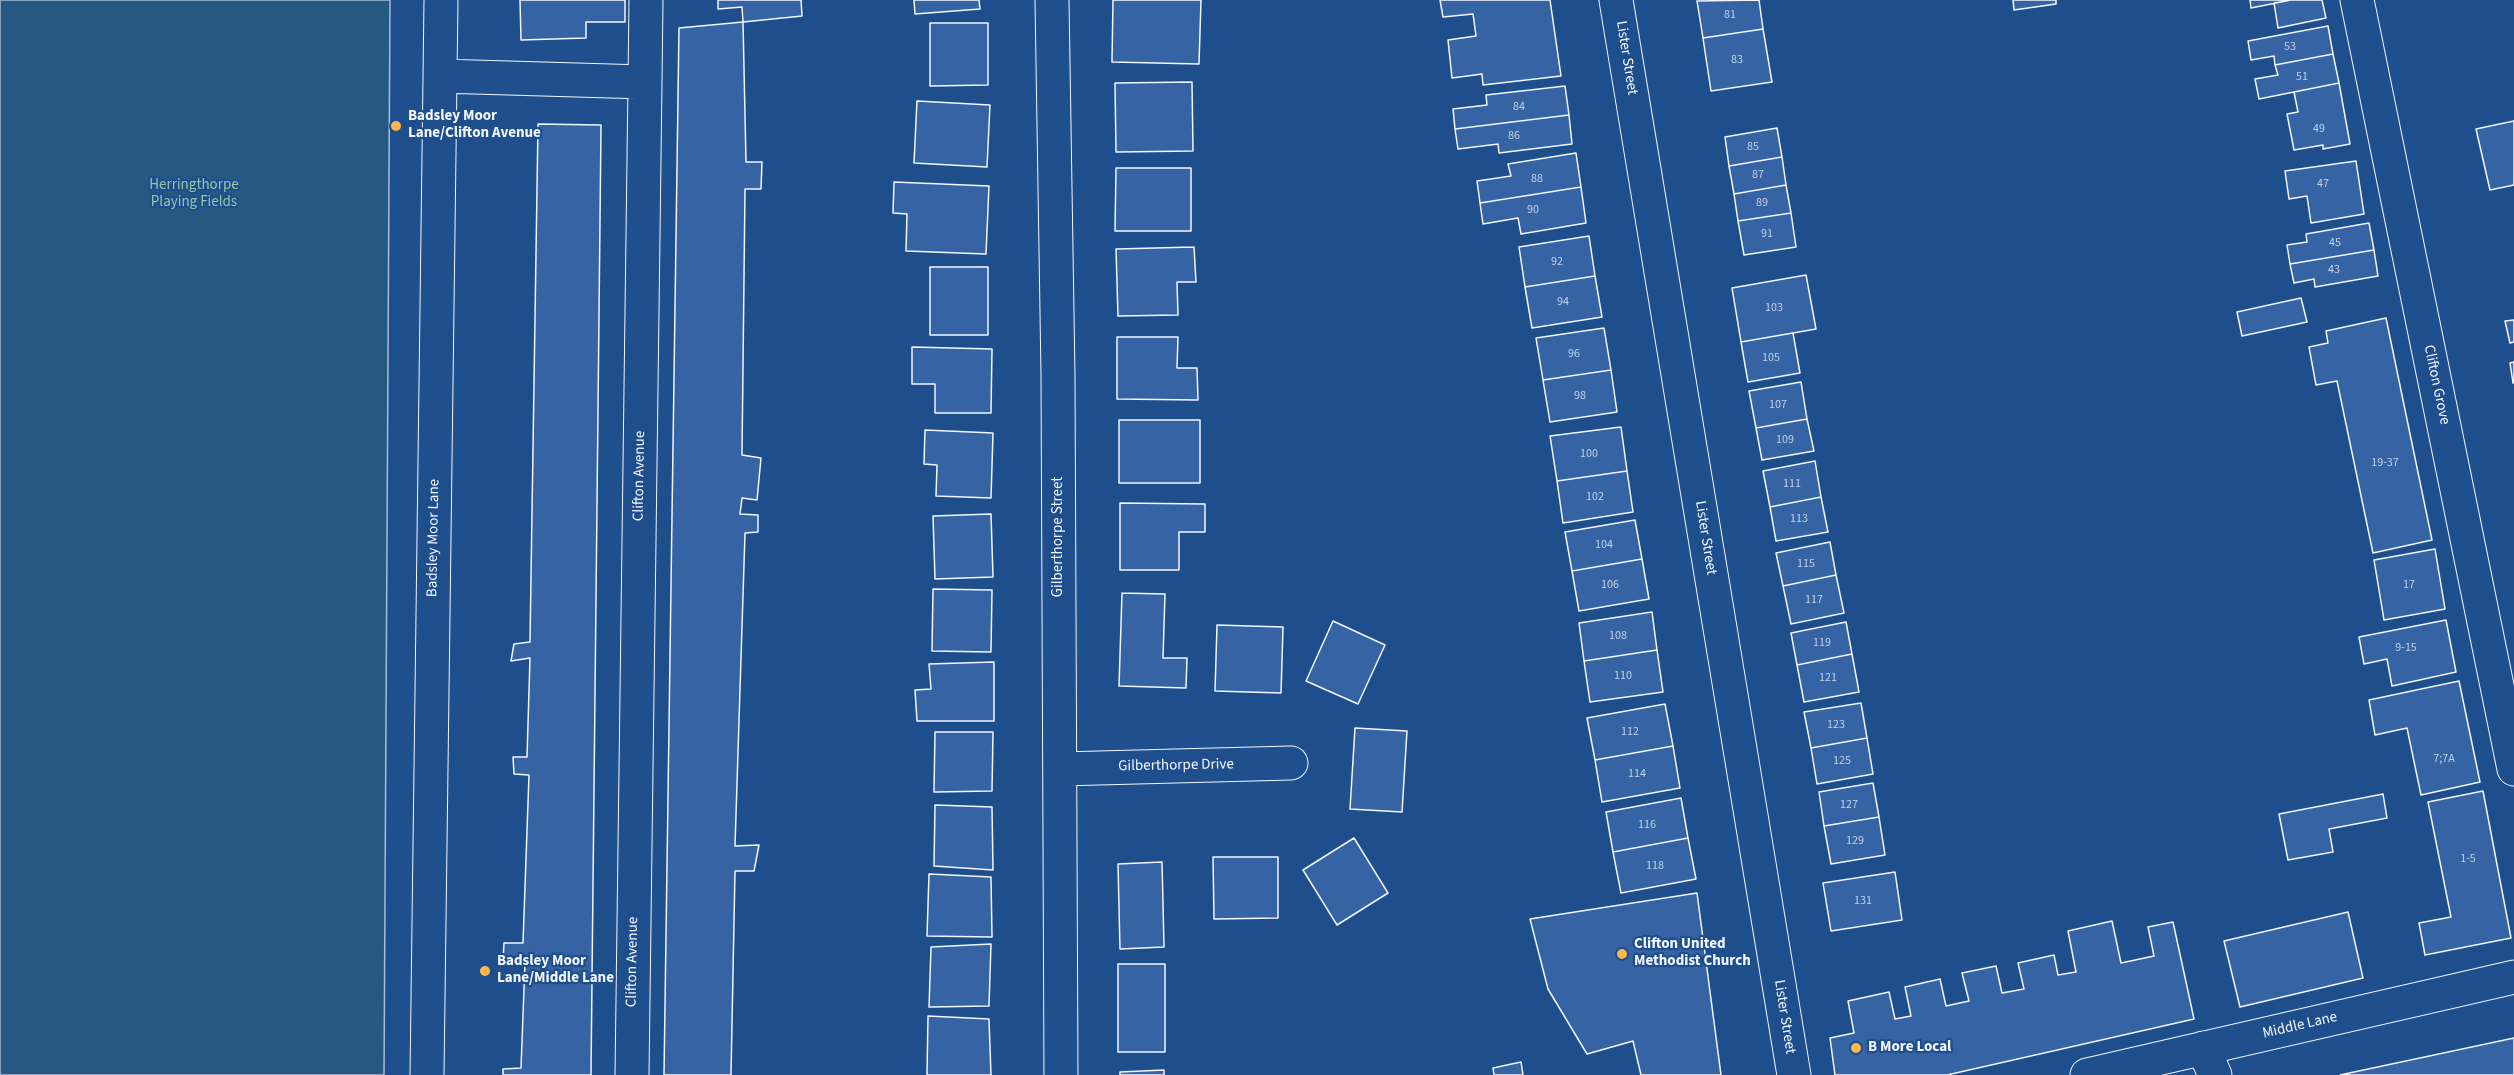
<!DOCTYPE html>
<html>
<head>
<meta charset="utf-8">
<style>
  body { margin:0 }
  canvas { display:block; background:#1f4e8c }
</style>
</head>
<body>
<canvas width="2514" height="1075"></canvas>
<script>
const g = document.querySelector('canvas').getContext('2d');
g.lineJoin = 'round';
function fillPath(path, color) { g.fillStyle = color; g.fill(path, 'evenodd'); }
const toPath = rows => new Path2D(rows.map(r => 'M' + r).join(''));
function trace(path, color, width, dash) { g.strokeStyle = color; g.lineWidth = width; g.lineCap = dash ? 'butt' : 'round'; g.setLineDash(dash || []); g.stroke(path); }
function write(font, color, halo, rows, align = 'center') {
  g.font = font + ' "Source Sans 3",sans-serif'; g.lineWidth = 4.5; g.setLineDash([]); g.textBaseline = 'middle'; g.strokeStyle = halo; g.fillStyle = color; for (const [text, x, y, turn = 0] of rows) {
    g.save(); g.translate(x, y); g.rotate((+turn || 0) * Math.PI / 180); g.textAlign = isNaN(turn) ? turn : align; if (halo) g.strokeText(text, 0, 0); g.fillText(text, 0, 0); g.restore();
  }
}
const green = toPath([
  [0,0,390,0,384,1075,0,1075,0,0]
]);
fillPath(green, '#245a82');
trace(green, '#a8bbd7', 1.5);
const building = toPath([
  [520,0,625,0,625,22,586,22,586,38,521,40,520,0],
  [718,0,801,0,802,16,743,22,742,7,718,9,718,0],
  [914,0,979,0,980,9,915,14,914,0],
  [1113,0,1201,0,1199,64,1112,62,1113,0],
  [1440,0,1550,0,1561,76,1483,85,1482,74,1452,78,1448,40,1476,36,1473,14,1443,17,1440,0],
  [1759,0,1763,29,1703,38,1697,1,1759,0],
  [2013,0,2056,0,2056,4,2014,10,2013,0],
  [2250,0,2291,0,2251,8,2250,0],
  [2291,0,2322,0,2326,18,2278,28,2274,3,2291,0],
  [743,22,746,162,762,162,761,189,745,189,742,455,761,458,757,500,742,498,740,514,758,515,758,532,745,533,735,846,759,845,754,871,735,871,731,1075,664,1075,679,28,743,22],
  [930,23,988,23,988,85,930,86,930,23],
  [2328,26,2333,54,2275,65,2274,56,2251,60,2248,41,2328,26],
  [1763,29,1772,82,1711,91,1703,38,1763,29],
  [2333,54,2339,83,2259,99,2255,79,2278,75,2275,65,2333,54],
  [1192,82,1193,151,1116,152,1115,83,1192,82],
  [2339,83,2350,144,2323,149,2323,145,2294,150,2287,114,2298,112,2294,92,2339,83],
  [1565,86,1569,115,1455,129,1453,109,1487,105,1486,95,1565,86],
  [917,101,990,105,987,167,914,163,917,101],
  [1569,115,1572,144,1499,153,1498,144,1458,149,1455,129,1569,115],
  [2514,121,2514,185,2490,190,2476,129,2514,121],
  [538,124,601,125,591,1075,503,1075,503,1069,521,1068,525,962,503,960,504,943,523,943,529,775,514,774,513,757,527,757,530,658,511,661,514,644,530,642,538,124],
  [1777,128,1782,157,1729,166,1725,137,1777,128],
  [1576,153,1581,187,1480,203,1477,181,1511,176,1508,164,1576,153],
  [1782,157,1786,185,1734,194,1729,166,1782,157],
  [2356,161,2364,214,2311,223,2307,196,2289,199,2285,171,2356,161],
  [1116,168,1191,168,1191,231,1115,231,1116,168],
  [894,182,989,186,986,254,906,251,907,214,893,213,894,182],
  [1786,185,1791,213,1738,221,1734,194,1786,185],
  [1581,187,1586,223,1521,234,1518,218,1483,224,1480,203,1581,187],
  [1791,213,1796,247,1744,255,1738,221,1791,213],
  [2369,223,2374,250,2290,264,2287,245,2307,242,2306,234,2369,223],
  [1589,236,1595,276,1525,287,1519,247,1589,236],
  [1194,247,1196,282,1177,282,1178,315,1118,316,1116,249,1194,247],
  [2374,250,2378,276,2315,287,2314,279,2294,283,2290,264,2374,250],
  [930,267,988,267,988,335,930,335,930,267],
  [1806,275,1816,329,1741,342,1732,288,1806,275],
  [1595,276,1602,317,1532,328,1525,287,1595,276],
  [2301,298,2307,322,2242,336,2237,312,2301,298],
  [2386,318,2432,540,2373,553,2337,381,2316,385,2309,347,2328,343,2326,331,2386,318],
  [2514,320,2514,342,2510,343,2505,321,2514,320],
  [1604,328,1611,370,1543,380,1536,338,1604,328],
  [1793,333,1800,373,1748,382,1741,342,1793,333],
  [1117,337,1178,337,1177,368,1197,368,1198,400,1117,399,1117,337],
  [912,347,992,349,991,413,935,413,935,384,912,384,912,347],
  [2514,362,2514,383,2513,383,2510,363,2514,362],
  [1611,370,1617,412,1550,422,1543,380,1611,370],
  [1801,382,1807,419,1756,428,1749,391,1801,382],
  [1807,419,1814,451,1762,460,1756,428,1807,419],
  [1119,420,1200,420,1200,483,1119,483,1119,420],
  [1621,427,1627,471,1557,481,1550,436,1621,427],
  [925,430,993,433,991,498,936,496,937,465,924,464,925,430],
  [1815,461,1821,497,1770,507,1763,471,1815,461],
  [1627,471,1633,512,1563,523,1557,481,1627,471],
  [1821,497,1828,532,1776,541,1770,507,1821,497],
  [1120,503,1205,504,1205,532,1179,532,1179,570,1120,570,1120,503],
  [991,514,993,577,935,579,933,516,991,514],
  [1635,520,1642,559,1572,571,1565,532,1635,520],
  [1830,542,1836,575,1783,586,1776,553,1830,542],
  [2435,549,2445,609,2384,620,2374,560,2435,549],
  [1642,559,1649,599,1579,611,1572,571,1642,559],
  [1836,575,1844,613,1791,624,1783,586,1836,575],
  [933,589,992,590,991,652,932,651,933,589],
  [1122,593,1165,594,1163,658,1187,658,1186,688,1119,686,1122,593],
  [1652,612,1657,650,1584,661,1579,623,1652,612],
  [2446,620,2456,672,2392,686,2387,659,2364,664,2359,637,2446,620],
  [1333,621,1385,645,1358,704,1306,681,1333,621],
  [1846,622,1852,654,1797,665,1791,633,1846,622],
  [1217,625,1283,627,1281,693,1215,691,1217,625],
  [1657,650,1663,692,1590,702,1584,661,1657,650],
  [1852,654,1859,692,1804,702,1797,665,1852,654],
  [994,662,994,721,917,721,915,690,931,689,929,664,994,662],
  [2459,681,2480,782,2421,795,2407,728,2375,735,2369,700,2459,681],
  [1861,703,1867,738,1811,748,1804,712,1861,703],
  [1665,704,1673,746,1595,760,1587,718,1665,704],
  [1355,728,1407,731,1402,812,1350,809,1355,728],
  [935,732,993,732,992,791,934,792,935,732],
  [1867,738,1873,774,1817,784,1811,748,1867,738],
  [1673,746,1680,788,1602,802,1595,760,1673,746],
  [1873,783,1879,817,1824,826,1819,792,1873,783],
  [2483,791,2511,938,2425,955,2419,923,2451,917,2428,802,2483,791],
  [2383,794,2387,818,2329,829,2333,852,2288,860,2279,814,2383,794],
  [1681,798,1688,838,1613,852,1606,812,1681,798],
  [935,805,992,807,993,870,934,866,935,805],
  [1879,817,1885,855,1831,864,1824,826,1879,817],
  [1354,838,1388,893,1337,925,1303,870,1354,838],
  [1688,838,1696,879,1621,893,1613,852,1688,838],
  [1213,857,1278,857,1278,918,1214,919,1213,857],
  [1162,862,1164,947,1120,949,1118,864,1162,862],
  [1895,872,1902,920,1831,931,1823,883,1895,872],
  [929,874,991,877,992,937,927,936,929,874],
  [1697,893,1721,1075,1641,1075,1633,1041,1587,1054,1548,989,1530,919,1697,893],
  [2348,912,2363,978,2240,1007,2224,941,2348,912],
  [2112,921,2121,963,2154,956,2148,927,2173,922,2194,1019,1947,1075,1835,1075,1830,1038,1854,1033,1848,1001,1889,992,1895,1019,1911,1016,1905,987,1940,979,1946,1006,1969,1001,1962,973,1996,966,2002,993,2024,989,2018,963,2054,955,2058,975,2076,972,2068,931,2112,921],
  [991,944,989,1006,929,1007,931,947,991,944],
  [1118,964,1165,964,1165,1052,1118,1052,1118,964],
  [928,1016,989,1019,991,1075,927,1075,928,1016],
  [2514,1038,2514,1075,2340,1075,2514,1038],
  [1521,1062,1523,1075,1494,1075,1493,1068,1521,1062],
  [1164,1070,1164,1075,1120,1075,1120,1072,1164,1070]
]);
fillPath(building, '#3563a3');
trace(building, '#f2f6ff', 1.5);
const street = toPath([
  [1052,0,1058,375,1061,1075],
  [1616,0,1794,1075],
  [2357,0,2514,769],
  [440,76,645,82,632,1075],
  [645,82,646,0],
  [1060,769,1291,763],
  [2203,1048,2215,1075],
  [427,1075,441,0],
  [2087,1075,2514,977]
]);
trace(street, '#f2f6ff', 35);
trace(street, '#1f4e8c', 33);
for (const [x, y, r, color] of [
  [396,126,6,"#ffb74d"],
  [1622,954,6,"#ffb74d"],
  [485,971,6,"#ffb74d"],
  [1856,1048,6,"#ffb74d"]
]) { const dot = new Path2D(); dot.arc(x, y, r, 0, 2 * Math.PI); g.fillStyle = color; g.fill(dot); trace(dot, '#1f4e8c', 2); }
write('12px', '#c3d1e8', null, [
  ["81",1730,15],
  ["53",2290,47],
  ["83",1737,60],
  ["51",2302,77],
  ["84",1519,107],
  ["49",2319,129],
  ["86",1514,136],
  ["85",1753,147],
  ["87",1758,175],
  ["88",1537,179],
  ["47",2323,184],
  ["89",1762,203],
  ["90",1533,210],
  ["91",1767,234],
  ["45",2335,243],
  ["92",1557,262],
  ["43",2334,270],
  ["94",1563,302],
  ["103",1774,308],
  ["96",1574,354],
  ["105",1771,358],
  ["98",1580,396],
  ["107",1778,405],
  ["109",1785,440],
  ["100",1589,454],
  ["19-37",2385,463],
  ["111",1792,484],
  ["102",1595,497],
  ["113",1799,519],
  ["104",1604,545],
  ["115",1806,564],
  ["106",1610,585],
  ["17",2409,585],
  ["117",1814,600],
  ["108",1618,636],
  ["119",1822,643],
  ["9-15",2406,648],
  ["110",1623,676],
  ["121",1828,678],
  ["123",1836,725],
  ["112",1630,732],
  ["7;7A",2444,759],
  ["125",1842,761],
  ["114",1637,774],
  ["127",1849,805],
  ["116",1647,825],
  ["129",1855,841],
  ["1-5",2468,859],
  ["118",1655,866],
  ["131",1863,901]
]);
write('15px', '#f2f6ff', '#1f4e8c', [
  ["Lister Street",1626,58,81],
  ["Clifton Grove",2436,385,78],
  ["Clifton Avenue",640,476,-89],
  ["Gilberthorpe Street",1059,537,-90],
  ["Badsley Moor Lane",434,538,-89],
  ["Lister Street",1705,538,81],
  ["Gilberthorpe Drive",1176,766,-1],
  ["Clifton Avenue",633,962,-89],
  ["Lister Street",1784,1017,81],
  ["Middle Lane",2300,1026,-13]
]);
write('bold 15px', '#f2f6ff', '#1f4e8c', [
  ["Badsley Moor",408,117],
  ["Lane/Clifton Avenue",408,134],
  ["Clifton United",1634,945],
  ["Methodist Church",1634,962],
  ["Badsley Moor",497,962],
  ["Lane/Middle Lane",497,979],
  ["B More Local",1868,1048]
], 'left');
write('15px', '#97c8a6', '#1f4e8c', [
  ["Herringthorpe",194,186],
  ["Playing Fields",194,203]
]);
</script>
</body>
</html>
